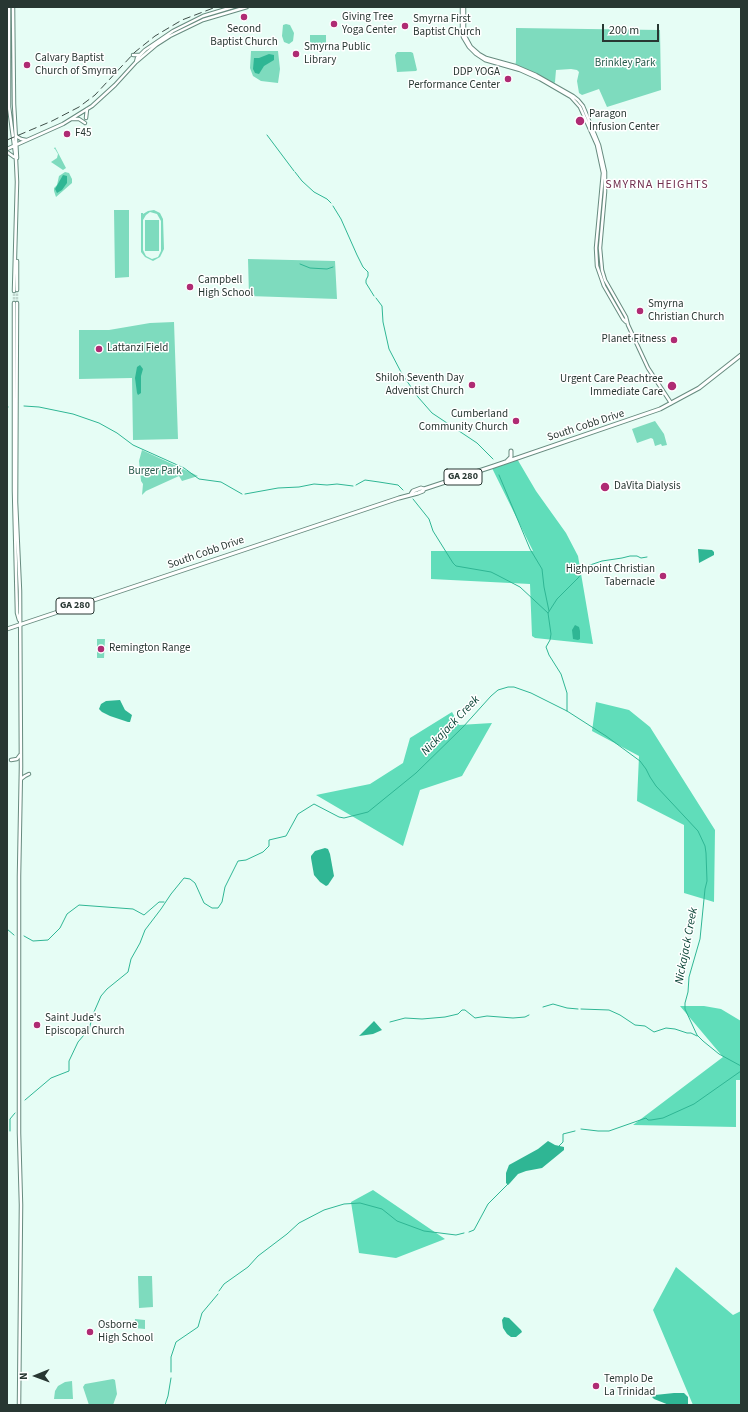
<!DOCTYPE html>
<html>
<head>
<meta charset="utf-8">
<style>
  body { margin:0 }
  #map { position:relative; width:748px; height:1412px; overflow:hidden; background:#e6fdf5; font-family:"Source Sans 3",sans-serif }
  canvas { display:block }
  .frame { position:absolute; inset:0; border:8px solid #283732; pointer-events:none }
  .north { position:absolute; left:16px; top:1356px; width:40px; height:40px; -webkit-text-stroke:3px #fff; paint-order:stroke; rotate:269deg; font-size:11px; font-weight:700; line-height:16px; text-align:center; color:#283732 }
  .north::after { content:''; display:block; margin:auto; width:14px; height:18px; background:#283732; clip-path:polygon(50% 0,100% 100%,50% 72%,0 100%) }
  .scale { position:absolute; left:602px; top:24px; width:57px; height:18px; box-sizing:border-box; border:2px solid #283732; border-top:0; padding-left:5px; font-size:12px; line-height:14px; white-space:nowrap; color:#283732; -webkit-text-stroke:3px #fff; paint-order:stroke }
</style>
</head>
<body>
<div id="map">
<canvas width="748" height="1412"></canvas>
<div class="frame"></div>
<div class="north">N</div>
<div class="scale">200 m</div>
</div>
<script>
const g = document.querySelector('canvas').getContext('2d');
g.lineJoin = 'round';
function fillPath(path, color) { g.fillStyle = color; g.fill(path, 'evenodd'); }
const toPath = rows => new Path2D(rows.map(r => 'M' + r).join(''));
function trace(path, color, width, dash) { g.strokeStyle = color; g.lineWidth = width; g.lineCap = dash ? 'butt' : 'round'; g.setLineDash(dash || []); g.stroke(path); }
function write(font, color, halo, rows, align = 'center') {
  g.font = font + ' "Source Sans 3",sans-serif'; g.lineWidth = 3; g.setLineDash([]); g.textBaseline = 'middle'; g.strokeStyle = halo; g.fillStyle = color; for (const [text, x, y, turn = 0] of rows) {
    g.save(); g.translate(x, y); g.rotate((+turn || 0) * Math.PI / 180); g.textAlign = isNaN(turn) ? turn : align; if (halo) g.strokeText(text, 0, 0); g.fillText(text, 0, 0); g.restore();
  }
}
fillPath(toPath([
  [286,24,290,25,294,33,293,41,289,44,284,42,282,36,283,25],
  [516,28,660,30,661,90,607,107,599,89,582,95,579,93,577,81,579,72,577,70,571,69,556,70,555,82,553,85,515,67,516,61],
  [310,35,326,35,326,46,310,46],
  [251,51,278,51,280,69,278,83,261,81,253,76,250,68],
  [397,52,411,52,413,53,417,70,416,71,397,72,395,55],
  [55,147,66,168,63,170,51,162,57,158,58,154,55,149,54,149],
  [65,172,69,173,72,179,72,183,56,197,54,191,54,188,57,185,59,176],
  [114,210,129,210,129,277,115,278],
  [154,210,160,213,163,219,164,249,160,257,153,261,145,257,141,252,141,213,143,213,143,214,148,211],
  [150,212,157,214,161,221,161,251,158,257,152,259,146,256,143,250,143,220,146,215],
  [145,220,159,220,159,251,145,251],
  [248,259,335,261,337,299,249,296],
  [174,322,178,439,133,440,132,378,79,379,79,330,109,330,150,323],
  [655,421,664,434,667,445,662,446,661,444,655,446,653,439,651,438,637,443,632,429],
  [142,450,198,476,182,481,179,476,146,491,142,495,143,484,141,481,139,461],
  [97,639,105,639,104,658,97,658],
  [138,1276,152,1276,153,1307,139,1308],
  [135,1319,145,1320,145,1329,134,1328],
  [113,1379,115,1380,117,1394,113,1405,89,1405,83,1387,85,1384],
  [72,1381,73,1399,54,1399,55,1391,58,1386,65,1382]
]), '#7edbbe');
fillPath(toPath([
  [516,457,536,491,566,533,578,556,593,644,535,638,532,636,530,584,431,579,431,551,533,551,491,466],
  [596,702,629,710,650,727,715,830,714,902,684,893,684,825,637,801,639,756,592,731],
  [452,712,459,725,492,723,462,776,420,790,403,846,316,795,370,784,403,763,410,738],
  [680,1006,704,1006,721,1009,741,1021,741,1080,736,1080,736,1127,633,1125,723,1057],
  [373,1190,445,1239,396,1258,359,1253,351,1202],
  [676,1267,733,1315,741,1311,741,1405,693,1405,653,1310]
]), '#60ddba');
fillPath(toPath([
  [269,54,274,55,274,60,264,66,259,74,255,73,253,69,254,58,259,58],
  [63,175,67,176,67,183,62,190,57,193,55,189],
  [140,365,143,369,141,376,141,393,138,395,137,393,135,378,137,367],
  [698,549,712,550,714,552,714,555,699,563],
  [575,625,579,627,580,631,580,639,578,640,573,639,572,630],
  [120,700,125,710,132,715,130,722,128,722,110,716,102,712,99,709,101,704,106,701],
  [325,848,328,849,330,854,334,876,328,885,326,886,320,882,314,875,311,858,311,856,315,851],
  [374,1021,382,1030,373,1034,359,1036],
  [548,1141,555,1145,564,1147,564,1150,542,1168,526,1171,518,1174,510,1183,508,1185,506,1183,506,1173,509,1165,538,1149],
  [504,1317,509,1318,521,1330,522,1332,516,1337,511,1337,507,1334,503,1328,502,1320],
  [674,1393,684,1393,688,1397,688,1405,669,1405,654,1399,652,1397,655,1395]
]), '#2fb694');
trace(toPath([
  [267,135,294,171],
  [295,172,302,181,314,192,327,199,331,203],
  [333,206,341,219,357,255,363,267,368,272,368,276,366,280,366,283,374,296],
  [300,264,310,268,327,269,333,267],
  [376,298,382,306,383,322,389,349,402,374,418,397,432,413,477,443,493,459],
  [24,406,39,407,73,414,99,423,117,433,133,445,184,468,199,479,221,482,242,494],
  [7,409,8,407],
  [499,475,530,549,542,569,544,587,549,611],
  [356,485,365,480,379,482,398,485,403,490],
  [245,494,278,488,299,487,314,484,327,485,337,484,353,486],
  [413,499,429,519,433,531,453,563,456,566,491,572,497,575,520,587,548,613],
  [587,566,602,561,622,558,630,556,637,556,641,558,647,557],
  [567,711,567,693,561,674,549,655,546,647,550,640,551,634,548,613,557,599,579,577,584,567],
  [7,929,14,935],
  [24,936,33,941,48,940,60,928,67,914,79,905,133,909,144,915,159,902,164,902],
  [543,1007,553,1004,567,1008,578,1009],
  [581,1009,609,1010,620,1015,635,1025,645,1026,654,1032,666,1028,675,1029,687,1033,691,1033,697,1036],
  [390,1022,405,1018,422,1019,445,1017,458,1014,462,1010,465,1010,475,1018,487,1016,513,1018,525,1017,529,1015],
  [25,1100,51,1078,69,1071,69,1061,78,1042,89,1029,94,1012,101,996,107,989,128,972,131,959,140,943,145,930,161,909,171,894,184,878,190,879,195,883,204,903,212,908,218,908,222,902,225,887,238,861,246,860,263,852,269,846,269,840,286,836,298,814,314,804,339,817,344,818,368,812,416,773,463,727,491,696,498,690,508,687,514,687,531,693,567,711,606,736,640,761,646,769,650,777,656,786,698,831,705,846,706,853,707,881,705,889,700,939,689,977,688,992,685,1003,685,1009,697,1035,703,1041,719,1054,741,1066],
  [581,1129,598,1131,609,1131,646,1118,648,1120,651,1120,663,1118,694,1104,741,1071],
  [10,1131,10,1119,15,1113],
  [559,1146,563,1142,563,1134,575,1131],
  [469,1232,474,1230,488,1204,508,1184],
  [219,1291,224,1284,248,1267,258,1256,287,1234,299,1223,324,1210,344,1204,360,1203,382,1209,397,1221,424,1231,456,1235,464,1233],
  [171,1372,171,1357,176,1342,198,1327,202,1313,218,1294],
  [165,1405,168,1396,171,1378]
]), '#2fb694', 1);
trace(toPath([
  [17,290,17,303],
  [14,303,14,291]
]), '#c0d5ce', 2.5, [2.5, 1]);
const secondary = toPath([
  [9,7,9,107,16,160,17,182,14,291],
  [13,7,14,104,17,158],
  [462,7,462,29,463,37,469,47,476,54,485,60,520,70,540,79,571,97,580,107,597,145,603,173,596,248,597,266,604,286,623,319,626,322],
  [464,7,464,29,465,36,471,47,479,54,486,58,515,66,536,75,573,96,578,100,583,106,599,145,605,172,605,192,600,248,602,270,605,280,626,317,628,325,648,368,671,403],
  [133,55,140,55],
  [136,62,137,58,145,50,173,31,203,16,233,7],
  [86,118,87,109],
  [72,119,79,119,85,123],
  [16,136,21,139,26,140],
  [7,149,63,124,92,106,115,85,136,62,156,45,170,36,203,20,247,7],
  [7,152,14,157],
  [17,261,17,290],
  [14,303,14,491,17,613,19,620],
  [17,303,16,502,20,591,21,767,19,876,19,1133,21,1205,19,1405],
  [11,760,17,759,20,755],
  [21,779,25,776,29,774]
]);
const primary = toPath([
  [507,461,511,457,511,451],
  [411,494,413,491,421,488,424,489,494,466,660,409,699,388,741,355],
  [7,629,399,498,418,493,423,491,424,489]
]);
trace(secondary, '#678b7f', 4.5);
trace(primary, '#678b7f', 5);
trace(secondary, '#fff', 2.5);
trace(primary, '#fff', 3);
trace(toPath([
  [7,140,52,121,79,107,95,95,135,52,155,36,182,20,216,7]
]), '#3e4e48', 1, [8, 4]);
for (const [x, y, r, color] of [
  [244,17,4,"#af2b73"],
  [334,24,4,"#af2b73"],
  [405,26,4,"#af2b73"],
  [296,54,4,"#af2b73"],
  [27,65,4,"#af2b73"],
  [508,79,4,"#af2b73"],
  [580,121,5,"#af2b73"],
  [67,134,4,"#af2b73"],
  [190,287,4,"#af2b73"],
  [640,311,4,"#af2b73"],
  [674,340,4,"#af2b73"],
  [99,349,4,"#af2b73"],
  [472,385,4,"#af2b73"],
  [672,386,5,"#af2b73"],
  [516,421,4,"#af2b73"],
  [605,487,5,"#af2b73"],
  [663,576,4,"#af2b73"],
  [101,649,4,"#af2b73"],
  [37,1025,4,"#af2b73"],
  [90,1332,4,"#af2b73"],
  [596,1386,4,"#af2b73"]
]) { const dot = new Path2D(); dot.arc(x, y, r, 0, 2 * Math.PI); g.fillStyle = color; g.fill(dot); trace(dot, '#fff', 1.5); }
for (const [x, y, w] of [
  [463,477,38],
  [75,606,38]
]) { const box = new Path2D(); box.roundRect(x - w / 2, y - 8, w, 16, 3); g.fillStyle = '#fff'; g.fill(box); trace(box, '#283732', 1); }
write('bold 10px', '#283732', null, [
  ["GA 280",463,477],
  ["GA 280",75,606]
]);
write('11px', '#283732', '#fff', [
  ["Giving Tree",342,18],
  ["Yoga Center",342,31],
  ["Smyrna First",413,20],
  ["Baptist Church",413,33],
  ["Second",244,30,"center"],
  ["Baptist Church",244,43,"center"],
  ["Smyrna Public",304,48],
  ["Library",304,61],
  ["Calvary Baptist",35,59],
  ["Church of Smyrna",35,72],
  ["DDP YOGA",500,73,"right"],
  ["Performance Center",500,86,"right"],
  ["Paragon",589,115],
  ["Infusion Center",589,128],
  ["F45",75,134],
  ["Campbell",198,281],
  ["High School",198,294],
  ["Smyrna",648,305],
  ["Christian Church",648,318],
  ["Planet Fitness",666,340,"right"],
  ["Lattanzi Field",107,349],
  ["Shiloh Seventh Day",464,379,"right"],
  ["Adventist Church",464,392,"right"],
  ["Urgent Care Peachtree",663,380,"right"],
  ["Immediate Care",663,393,"right"],
  ["Cumberland",508,415,"right"],
  ["Community Church",508,428,"right"],
  ["DaVita Dialysis",614,487],
  ["Highpoint Christian",655,570,"right"],
  ["Tabernacle",655,583,"right"],
  ["Remington Range",109,649],
  ["Saint Jude's",45,1019],
  ["Episcopal Church",45,1032],
  ["Osborne",98,1326],
  ["High School",98,1339],
  ["Templo De",604,1380],
  ["La Trinidad",604,1393]
], 'left');
write('11px', '#275b4c', '#fff', [
  ["Brinkley Park",625,64],
  ["Burger Park",155,472]
]);
write('11px', '#283732', '#fff', [
  ["South Cobb Drive",586,426,-18],
  ["South Cobb Drive",206,553,-19]
]);
g.letterSpacing = '1px';
write('12px', '#71304f', '#fff', [
  ["SMYRNA HEIGHTS",657,185]
]);
g.letterSpacing = '0px';
write('italic 12px', '#043f31', '#fff', [
  ["Nickajack Creek",451,726,-46],
  ["Nickajack Creek",687,946,-79]
]);
</script>
</body>
</html>
